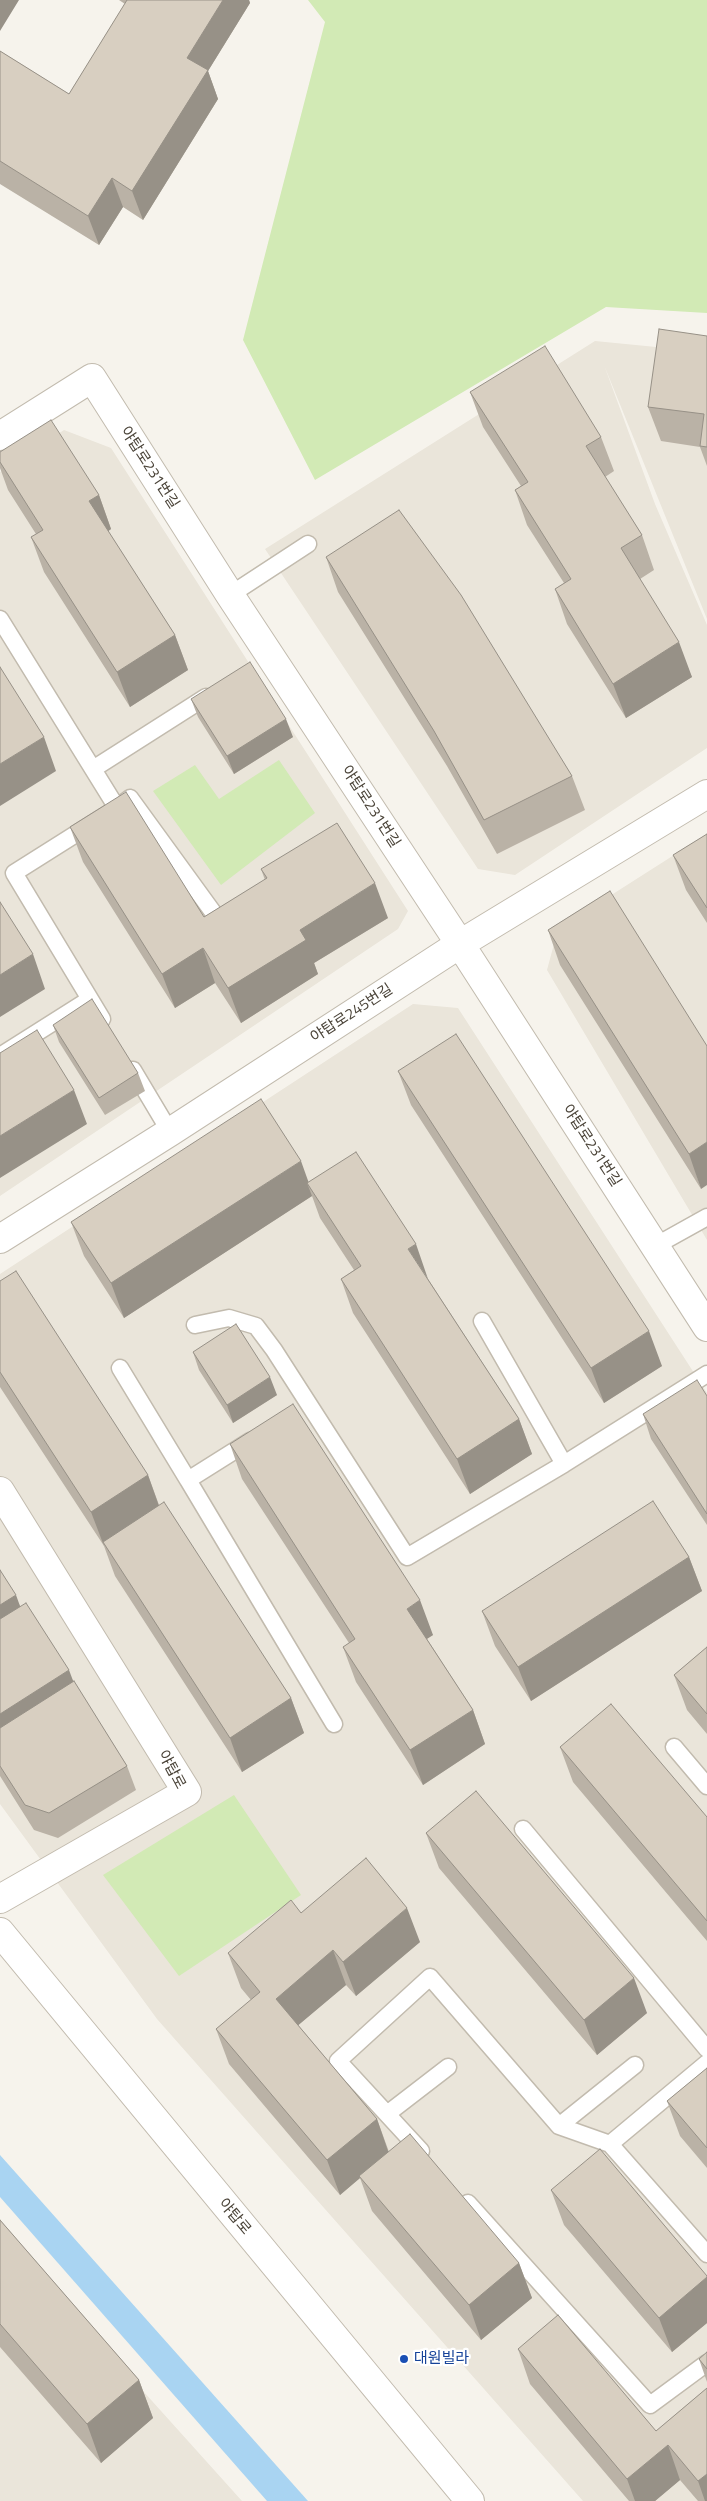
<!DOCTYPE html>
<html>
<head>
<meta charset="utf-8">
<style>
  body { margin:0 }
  canvas { display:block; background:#f6f3ec }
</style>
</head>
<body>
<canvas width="707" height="2501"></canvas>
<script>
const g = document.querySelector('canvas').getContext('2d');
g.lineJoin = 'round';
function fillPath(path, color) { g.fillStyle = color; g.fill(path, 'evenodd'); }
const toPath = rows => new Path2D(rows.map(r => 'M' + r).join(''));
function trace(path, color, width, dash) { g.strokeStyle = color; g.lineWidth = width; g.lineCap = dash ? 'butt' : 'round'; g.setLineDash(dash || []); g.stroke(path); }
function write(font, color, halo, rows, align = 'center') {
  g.font = font + ' "Titillium Web","Noto Sans KR",sans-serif'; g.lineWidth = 4.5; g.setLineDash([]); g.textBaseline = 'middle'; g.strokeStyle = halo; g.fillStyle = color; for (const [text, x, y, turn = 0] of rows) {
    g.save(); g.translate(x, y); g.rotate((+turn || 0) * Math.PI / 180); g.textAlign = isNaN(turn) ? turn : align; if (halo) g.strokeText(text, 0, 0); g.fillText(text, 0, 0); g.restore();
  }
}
fillPath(toPath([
  [595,341,707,352,707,619,604,365,655,504,707,625,707,748,515,875,478,869,265,549],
  [64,430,111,448,408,911,398,929,0,1196,0,472],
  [707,834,707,1240,547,970,558,929],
  [413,1004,458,1008,707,1393,707,2501,583,2501,157,2019,0,1804,0,1274],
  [0,2232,242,2501,0,2501]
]), '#eae5da');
fillPath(toPath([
  [308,0,707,0,707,313,606,307,315,480,243,340,325,22],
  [279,760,315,813,221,885,153,791,195,765,219,799],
  [234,1795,301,1895,179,1976,103,1875]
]), '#d2eab5');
fillPath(toPath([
  [0,2155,308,2501,267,2501,0,2197]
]), '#a9d4f2');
const lane = toPath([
  [230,595,308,544],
  [0,619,117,808,14,873,102,1019],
  [93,769,206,697],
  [117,808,130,798,223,926,226,924],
  [0,1056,90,999],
  [133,1070,170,1132],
  [655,1246,707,1217],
  [482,1321,564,1464],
  [195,1325,229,1318,256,1326,274,1350,407,1557,564,1464,707,1374],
  [120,1368,188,1480],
  [250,1441,188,1480,334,1724],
  [674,1747,707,1786],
  [523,1829,707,2049],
  [387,2114,448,2067],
  [559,2126,635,2065],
  [610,2144,707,2063],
  [421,2151,338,2061,430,1977,559,2126,610,2144,707,2254],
  [468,2203,650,2405,707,2363]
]);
const street = toPath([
  [0,436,92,378,230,595,460,944,707,1327],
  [0,1239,170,1132,460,944,707,794],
  [0,1491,187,1792,0,1899],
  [0,1932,470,2501]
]);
trace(lane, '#c2bbae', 19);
trace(street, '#c2bbae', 30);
trace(lane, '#fff', 16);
trace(street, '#fff', 28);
fillPath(toPath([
  [119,0,249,0,250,3,208,71,218,99,143,220,123,207,99,245,0,184,0,51,69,94,125,4],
  [707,336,707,466,700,447,661,441,648,407],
  [470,392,601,437,614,471,605,477,642,535,654,570,640,579,692,677,626,718,567,624,555,589,564,583,527,525,515,490,521,486,483,427],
  [0,452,99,495,111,529,108,531,175,635,188,670,130,707,44,572,31,537,36,534,8,490,0,468],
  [326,557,572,776,585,810,497,854,447,766,338,592],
  [191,699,293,737,234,774,198,717],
  [70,827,204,917,265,880,261,869,388,918,314,963,318,974,241,1023,215,983,175,1008,83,862],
  [707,834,707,923,686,890,673,855],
  [610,891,701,1189,560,965,548,930],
  [53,1025,138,1073,145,1091,105,1115,59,1042],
  [398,1071,662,1366,604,1403,411,1105],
  [309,1182,428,1279,519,1419,532,1454,470,1494,353,1313,341,1279,354,1270,320,1218,312,1196,124,1318,84,1256,71,1222],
  [0,1281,148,1475,159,1505,291,1698,304,1733,242,1772,115,1576,104,1546,0,1387],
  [193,1352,277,1395,233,1423,199,1370],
  [707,1396,707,1525,651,1439,643,1414],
  [230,1444,433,1635,427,1639,473,1710,485,1744,423,1785,356,1682,343,1647,349,1643,242,1479],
  [689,1557,702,1591,531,1701,495,1646,482,1611],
  [0,1570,20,1606,74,1682,127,1766,136,1790,58,1838,34,1830,0,1776],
  [707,1647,707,1734,687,1710,674,1675],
  [560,1747,707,1817,707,1941,573,1782],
  [426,1833,647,2013,597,2055,439,1868],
  [301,1913,420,1942,356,1996,346,1985,298,2025,377,2119,389,2152,519,2263,532,2298,481,2340,372,2211,360,2178,340,2195,229,2064,216,2029,251,2000,241,1988,228,1953],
  [707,2068,707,2168,680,2136,667,2101],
  [551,2190,707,2276,707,2323,672,2352,564,2225],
  [0,2220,139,2380,153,2418,101,2463,0,2347],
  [518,2349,656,2431,707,2388,707,2501,698,2501,680,2480,655,2501,629,2501,530,2384],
  [707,2352,707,2382,699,2359]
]), '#bab2a6');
fillPath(toPath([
  [0,0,19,0,0,31],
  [223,0,249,0,250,3,208,71,218,99,143,220,132,191,187,58],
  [112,178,123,207,99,245,88,216],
  [99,495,111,529,102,536,89,501],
  [175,635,188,670,130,707,117,672],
  [679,642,692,677,626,718,613,684],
  [286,719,293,737,234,774,227,756],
  [44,737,56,771,0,806,0,764],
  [375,883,388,918,314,963,318,974,241,1023,228,988,300,930],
  [203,948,215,983,175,1008,162,974],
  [33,954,45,989,0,1017,0,975],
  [74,1090,87,1124,0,1178,0,1136],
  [707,1142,707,1185,701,1189,689,1154],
  [301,1161,311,1189,307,1183,312,1196,124,1318,111,1283],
  [416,1244,428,1279,408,1249],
  [649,1331,662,1366,604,1403,591,1368],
  [270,1377,277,1395,233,1423,227,1405],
  [519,1419,532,1454,470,1494,457,1459],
  [148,1475,160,1509,103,1542,104,1546,91,1512],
  [689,1557,702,1591,531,1701,518,1667],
  [16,1595,25,1620,0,1636,0,1605],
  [420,1600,433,1635,420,1643,407,1609],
  [69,1670,78,1694,0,1744,0,1714],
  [291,1698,304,1733,242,1772,230,1738],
  [473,1710,485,1744,423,1785,410,1750],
  [407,1908,420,1942,356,1996,343,1962],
  [333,1950,346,1985,289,2033,276,1999],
  [634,1978,647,2013,597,2055,584,2020],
  [377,2119,389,2154,359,2176,360,2178,340,2195,327,2160],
  [519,2263,532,2298,481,2340,469,2305],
  [707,2277,707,2323,672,2352,659,2318],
  [139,2380,153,2418,101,2463,87,2424],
  [668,2445,680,2480,655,2501,635,2501,627,2479],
  [707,2474,707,2501,705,2501,698,2481]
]), '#979187');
const building = toPath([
  [127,0,223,0,187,58,208,70,132,191,112,178,88,216,0,161,0,51,69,94,127,0],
  [659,329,707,336,707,447,700,446,704,414,648,407,659,329],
  [545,346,601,437,586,446,642,535,621,548,679,642,613,684,555,589,571,579,515,490,528,482,470,392,545,346],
  [51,420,99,495,89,501,175,635,117,672,31,537,43,530,0,462,0,452,51,420],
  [399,510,461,595,572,776,484,820,434,731,326,557,399,510],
  [250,662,286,719,227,756,191,699,250,662],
  [0,667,44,737,0,764,0,667],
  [126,792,204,917,267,878,261,869,337,823,375,883,300,930,306,940,228,988,203,948,162,974,70,827,126,792],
  [707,834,707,908,673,855,707,834],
  [610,891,707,1046,707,1142,689,1154,548,930,610,891],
  [0,902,33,954,0,975,0,902],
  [92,999,138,1073,99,1098,53,1025,92,999],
  [37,1030,74,1090,0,1136,0,1053,37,1030],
  [456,1034,649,1331,591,1368,398,1071,456,1034],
  [261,1099,301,1161,111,1283,71,1222,261,1099],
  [356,1152,416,1244,408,1249,519,1419,457,1459,341,1279,361,1266,307,1183,356,1152],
  [16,1271,148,1475,91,1512,0,1372,0,1281,16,1271],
  [236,1324,270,1377,227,1405,193,1352,236,1324],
  [697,1380,707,1396,707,1514,643,1414,697,1380],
  [293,1404,420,1600,407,1609,473,1710,410,1750,343,1647,355,1639,230,1444,293,1404],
  [653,1501,689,1557,518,1667,482,1611,653,1501],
  [164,1502,291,1698,230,1738,103,1542,164,1502],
  [0,1570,16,1595,0,1605,0,1570],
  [26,1603,69,1670,0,1714,0,1619,26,1603],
  [707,1647,707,1714,674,1675,707,1647],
  [74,1681,127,1766,49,1813,25,1805,0,1766,0,1728,74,1681],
  [611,1704,707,1817,707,1921,560,1747,611,1704],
  [476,1791,634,1978,584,2020,426,1833,476,1791],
  [366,1858,407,1908,343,1962,333,1950,276,1999,377,2119,327,2160,216,2029,260,1992,228,1953,291,1900,301,1913,366,1858],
  [707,2068,707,2148,667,2101,707,2068],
  [410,2134,519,2263,469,2305,359,2176,410,2134],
  [600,2149,707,2276,707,2277,659,2318,551,2190,600,2149],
  [0,2220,139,2380,87,2424,0,2324,0,2220],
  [558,2315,656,2431,707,2388,707,2474,698,2481,668,2445,627,2479,518,2349,558,2315],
  [707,2352,707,2369,699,2359,707,2352]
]);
fillPath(building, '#d8cfc1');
trace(building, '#979187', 1);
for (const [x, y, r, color] of [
  [404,2359,5,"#1a4fb4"]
]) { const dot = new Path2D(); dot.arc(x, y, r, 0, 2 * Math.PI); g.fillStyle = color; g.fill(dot); trace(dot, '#fff', 2); }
write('15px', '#4b4439', '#fff', [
  ["야탑로231번길",149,468,57],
  ["야탑로231번길",370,807,57],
  ["야탑로245번길",352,1014,-33],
  ["야탑로231번길",591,1146,57],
  ["야탑로",171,1770,62],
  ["야탑로",234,2217,50]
]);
write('15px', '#164399', '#fff', [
  ["대원빌라",414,2359]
], 'left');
</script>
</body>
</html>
